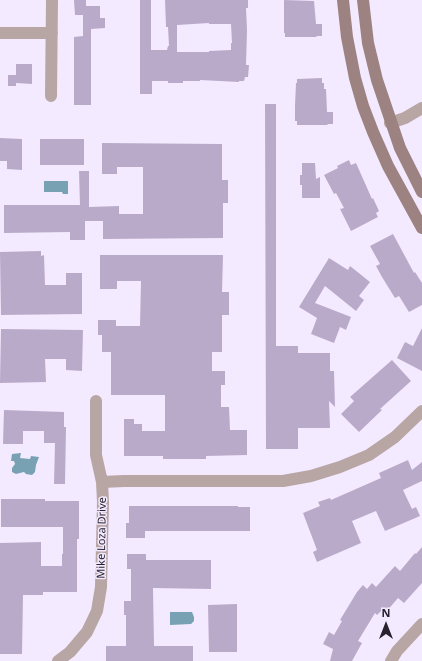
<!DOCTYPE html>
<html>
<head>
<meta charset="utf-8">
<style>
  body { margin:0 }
  #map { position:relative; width:422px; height:661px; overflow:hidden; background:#f4eaff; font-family:"Noto Sans",sans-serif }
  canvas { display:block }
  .north { position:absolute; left:366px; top:605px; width:40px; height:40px; -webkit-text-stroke:3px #f4eaff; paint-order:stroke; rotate:0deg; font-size:11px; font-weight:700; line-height:16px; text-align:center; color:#28222f }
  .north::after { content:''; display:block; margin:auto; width:14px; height:18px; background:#28222f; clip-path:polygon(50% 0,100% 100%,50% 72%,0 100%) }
</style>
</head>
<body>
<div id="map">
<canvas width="422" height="661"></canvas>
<div class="north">N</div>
</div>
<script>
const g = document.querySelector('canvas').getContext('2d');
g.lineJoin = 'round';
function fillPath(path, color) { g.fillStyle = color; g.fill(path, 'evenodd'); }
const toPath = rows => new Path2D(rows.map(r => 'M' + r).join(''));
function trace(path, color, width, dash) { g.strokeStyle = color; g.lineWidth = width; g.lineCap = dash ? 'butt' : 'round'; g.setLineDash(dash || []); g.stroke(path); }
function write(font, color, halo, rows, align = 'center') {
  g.font = font + ' "Noto Sans",sans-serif'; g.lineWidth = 3; g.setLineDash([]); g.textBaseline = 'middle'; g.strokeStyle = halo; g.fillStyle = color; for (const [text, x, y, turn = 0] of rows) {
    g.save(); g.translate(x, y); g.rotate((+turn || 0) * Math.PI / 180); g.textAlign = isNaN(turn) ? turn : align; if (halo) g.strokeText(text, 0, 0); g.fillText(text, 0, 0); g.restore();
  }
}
fillPath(toPath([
  [44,181,68,181,68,194,63,194,62,192,44,192],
  [21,453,20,458,30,459,31,456,39,457,36,465,35,472,32,475,26,474,24,472,16,474,12,472,12,468,15,464,14,461,11,461,12,454],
  [170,612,192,612,194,617,194,621,191,624,170,625]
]), '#78a2b4');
fillPath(toPath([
  [74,0,86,0,86,6,100,6,100,18,105,18,105,28,91,29,91,105,74,105,74,37,83,36,83,15,75,15],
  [140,0,151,0,151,50,167,50,168,46,169,46,168,27,166,27,165,0,248,0,248,8,246,8,247,30,246,65,249,65,248,77,245,77,244,81,239,81,239,82,200,80,200,81,183,81,183,83,168,83,168,81,152,81,152,94,140,94],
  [209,23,209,24,231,24,232,43,231,43,231,50,209,51,209,52,177,52,177,25],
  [284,0,314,1,316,24,322,24,322,36,317,36,316,37,285,37,285,33,284,33],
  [16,64,32,64,32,84,16,83,16,86,8,86,8,75,16,75],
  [322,78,322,83,324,83,324,89,326,89,327,112,333,112,333,124,328,124,327,125,297,125,297,121,295,121,295,106,296,83,297,83,297,79],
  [265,104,276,104,276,346,298,346,298,353,330,353,330,371,334,371,335,407,329,401,330,428,298,428,298,449,266,449],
  [0,138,22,139,22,170,7,169,7,161,0,161],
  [40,139,84,139,84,165,40,165],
  [102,143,222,144,222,180,228,180,228,203,223,203,223,238,103,239,103,221,85,221,85,240,70,240,70,232,4,233,4,205,80,205,79,171,89,171,89,207,119,206,119,214,143,214,143,167,117,167,117,174,102,174],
  [349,160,351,165,356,163,372,199,373,198,379,211,376,213,378,217,351,231,340,209,344,208,336,193,334,194,324,175,338,168,337,166],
  [302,163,315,163,316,179,320,177,320,198,302,198,302,185,300,185,300,175,302,175],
  [393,234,414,273,415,272,422,283,422,305,409,312,399,296,395,298,382,277,376,266,380,264,370,246],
  [41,251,41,256,44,255,45,285,66,285,66,273,82,273,82,314,1,315,0,252],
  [100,255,223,255,222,292,229,292,229,315,222,315,222,352,212,352,212,371,225,371,225,385,221,385,221,407,229,407,230,430,247,430,247,455,206,456,206,459,163,459,163,456,124,456,124,419,134,419,134,424,142,424,142,431,165,431,165,395,111,395,111,352,102,352,102,335,98,335,98,320,116,320,116,326,140,326,141,281,117,281,117,289,100,289],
  [329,258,348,270,350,266,370,282,359,296,364,300,356,311,325,286,315,303,351,317,346,330,340,327,334,343,311,334,317,318,299,307],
  [422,328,422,371,397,358,405,342,413,346],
  [1,329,83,330,82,371,66,370,66,359,45,359,46,382,0,383],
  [392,360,411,381,380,409,382,410,359,432,341,414,354,401,350,397],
  [4,410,64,412,64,427,66,427,65,484,54,484,55,443,44,443,44,431,23,431,23,444,3,444],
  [408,460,412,470,422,462,422,481,403,490,412,509,416,507,420,516,385,531,376,511,352,521,361,543,317,562,313,552,317,550,303,513,320,506,318,502,330,498,331,500,381,478,379,473],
  [1,499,45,499,45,501,79,501,79,539,77,539,77,592,43,592,43,595,23,595,22,654,0,654,0,543,41,542,41,566,62,566,62,554,63,554,63,527,1,527],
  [129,506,238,506,238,507,250,507,250,531,145,531,145,538,126,538,126,523,129,523],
  [422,547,422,583,404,603,398,598,386,612,383,609,377,615,375,613,358,641,362,643,352,661,330,661,333,649,323,644,329,632,334,635,342,621,340,620,357,592,363,585,367,589,372,583,376,587,395,566,400,571,415,553,416,554],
  [127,554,146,554,146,560,211,560,211,589,153,588,154,646,193,646,193,661,106,661,106,646,126,646,126,615,124,615,124,601,131,601,131,569,127,569],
  [237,604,237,652,209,652,208,605]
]), '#baaaca');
trace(toPath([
  [0,33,52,33],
  [51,96,52,0],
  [390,123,405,118,422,108],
  [102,482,124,481,283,481,311,476,340,467,369,455,395,437,422,411],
  [58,661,70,652,87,632,97,611,101,587,103,502,102,482,96,455,96,401],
  [391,661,397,651,422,624]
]), '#b8a6a5', 12);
trace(toPath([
  [343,0,347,37,355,78,363,106,373,132,388,166,422,228],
  [363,0,368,43,377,80,400,148,422,192]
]), '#9d8282', 12);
write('11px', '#28222f', '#f4eaff', [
  ["Mike Loza Drive",102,538,-89]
]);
</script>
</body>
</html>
